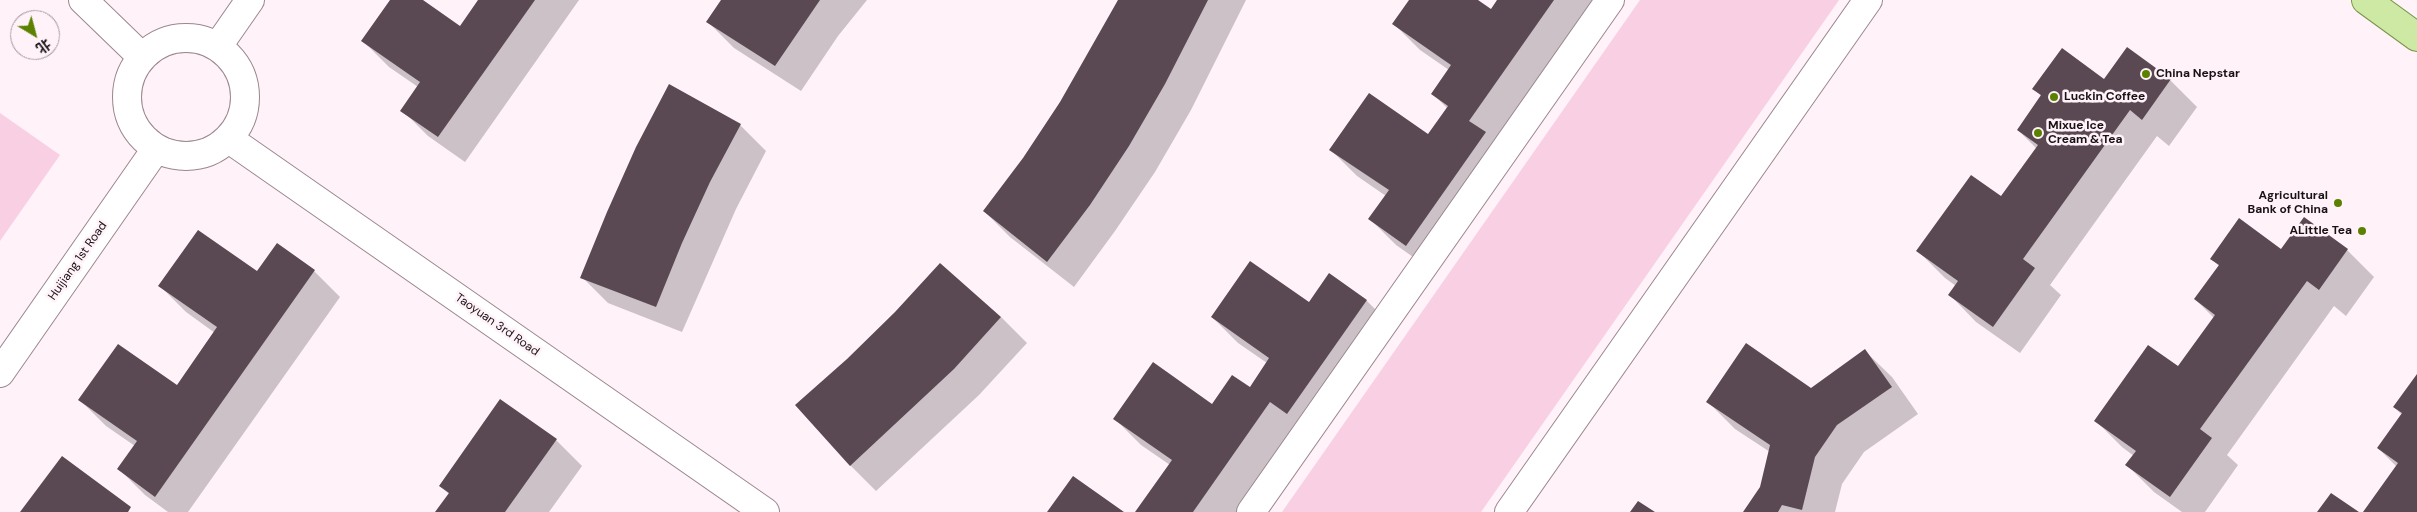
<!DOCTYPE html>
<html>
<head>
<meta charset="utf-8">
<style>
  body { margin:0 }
  #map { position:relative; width:2417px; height:512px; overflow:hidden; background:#fff2f8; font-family:"DM Sans","Noto Sans SC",sans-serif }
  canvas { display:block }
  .north { position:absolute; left:10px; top:10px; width:50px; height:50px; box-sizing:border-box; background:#fff2f8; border:1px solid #a3989d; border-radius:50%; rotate:143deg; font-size:14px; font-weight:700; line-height:20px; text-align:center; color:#191215 }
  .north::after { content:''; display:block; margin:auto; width:18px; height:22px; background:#5b8100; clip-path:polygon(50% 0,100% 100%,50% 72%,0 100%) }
</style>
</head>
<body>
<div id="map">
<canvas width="2417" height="512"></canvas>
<div class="north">北</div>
</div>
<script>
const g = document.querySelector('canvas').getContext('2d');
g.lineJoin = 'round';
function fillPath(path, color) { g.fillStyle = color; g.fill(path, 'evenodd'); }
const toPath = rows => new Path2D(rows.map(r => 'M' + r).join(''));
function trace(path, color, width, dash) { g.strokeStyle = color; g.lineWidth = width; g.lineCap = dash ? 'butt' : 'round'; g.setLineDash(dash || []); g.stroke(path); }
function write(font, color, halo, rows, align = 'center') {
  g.font = font + ' "DM Sans",sans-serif'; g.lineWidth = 5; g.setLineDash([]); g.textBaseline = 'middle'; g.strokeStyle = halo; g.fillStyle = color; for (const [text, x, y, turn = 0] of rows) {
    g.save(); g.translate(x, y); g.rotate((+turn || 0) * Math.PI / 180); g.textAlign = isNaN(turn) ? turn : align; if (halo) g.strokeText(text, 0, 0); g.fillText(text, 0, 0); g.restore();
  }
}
fillPath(toPath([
  [1640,0,1839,0,1481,512,1282,512],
  [0,113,60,155,0,241]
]), '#f8cfe3');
fillPath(toPath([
  [392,0,421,0,460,28,480,0,579,0,465,162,428,136,402,110,418,87,389,67,363,41],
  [722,0,867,0,838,36,801,91,734,48,708,22],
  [1118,0,1246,0,1191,110,1155,172,1115,231,1074,287,1010,237,984,211,1024,158,1061,103,1095,45],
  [1410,0,1476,0,1491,11,1498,0,1598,0,1433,271,1396,245,1370,219,1386,196,1357,176,1331,150,1428,136,1447,108,1432,93,1449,70,1420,50,1394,24],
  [2127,49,2170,80,2197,107,2169,146,2157,136,2050,285,2061,295,2020,353,1976,322,1950,295,1956,286,1945,278,1918,251,2002,198,2037,149,2018,130,2042,97,2034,89,2104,81],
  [740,125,766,151,736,209,682,332,608,303,582,277],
  [2304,219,2347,250,2374,277,2346,316,2334,306,2227,455,2238,465,2205,512,2182,512,2154,492,2127,465,2134,456,2122,447,2096,421,2179,368,2214,318,2195,299,2219,266,2212,259,2282,250],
  [314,271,340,297,188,512,168,512,145,495,119,469,135,446,106,426,80,400,177,386,215,333,186,312,160,286,257,273],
  [1329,275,1367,301,1393,327,1297,427,1237,512,1137,512,1170,465,1141,445,1115,419,1212,406,1250,389,1267,363,1238,343,1212,317,1309,304],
  [1001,317,1027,343,979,395,876,491,850,465,848,360],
  [1865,351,1892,377,1918,414,1864,452,1842,484,1835,512,1744,512,1761,488,1770,452,1735,429,1708,402,1811,389],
  [2417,376,2417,512,2365,512,2397,467,2378,448,2402,415,2394,407],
  [556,440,582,466,549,512,437,512,449,494,441,486]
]), '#0003');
fillPath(toPath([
  [390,0,423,0,460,26,478,0,535,0,438,137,400,111,420,82,361,41],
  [721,0,820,0,775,66,706,22],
  [1118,0,1208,0,1165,84,1129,146,1090,205,1047,262,983,211,1023,158,1060,102],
  [1409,0,1478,0,1491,9,1497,0,1554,0,1469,121,1486,132,1406,246,1368,219,1389,190,1329,150,1369,93,1428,134,1448,106,1431,94,1451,65,1392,24],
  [2127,47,2171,79,2142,120,2130,110,2023,259,2035,268,1993,327,1948,295,1958,281,1916,251,1971,175,2001,196,2038,145,2017,130,2041,95,2032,89,2062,48,2104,79],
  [669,84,741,124,710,182,682,243,656,307,580,278,607,212,636,147],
  [2304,217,2348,249,2319,290,2307,281,2200,429,2212,438,2170,497,2125,465,2136,451,2094,421,2148,345,2178,366,2215,315,2194,299,2219,265,2210,259,2239,218,2281,249],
  [198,230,257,271,277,243,315,270,155,497,117,469,137,441,78,400,118,344,177,385,217,327,158,286],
  [1250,261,1309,302,1329,273,1367,300,1287,414,1270,402,1193,512,1135,512,1172,460,1113,419,1153,362,1212,404,1232,375,1250,387,1269,358,1211,317],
  [940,263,1001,317,954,369,850,466,795,405,847,359,895,312],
  [1746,343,1811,388,1865,349,1892,387,1837,425,1815,457,1802,510,1782,505,1778,512,1743,512,1760,487,1770,445,1706,402],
  [2417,374,2417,512,2363,512,2398,463,2377,448,2402,413,2393,407],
  [500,399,557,439,505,512,435,512,449,493,439,486],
  [62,456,131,507,128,512,20,512],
  [1073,476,1124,512,1047,512],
  [2331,493,2359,512,2317,512],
  [1638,501,1655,512,1630,512]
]), '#5a4952');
const minor = toPath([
  [83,0,142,57],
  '127 97a59 59 0 1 1 118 0a59 59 0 1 1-118 0Z',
  [218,46,250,0],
  [229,139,765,512],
  [0,373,156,149],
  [1251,512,1610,0],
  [1509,512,1868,0]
]);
const major = toPath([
  [2366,0,2417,37]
]);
trace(minor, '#9a8790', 30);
trace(major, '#7a954a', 30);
trace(minor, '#fff', 28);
trace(major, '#cee9a4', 28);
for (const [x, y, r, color] of [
  [2146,74,5,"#5b8100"],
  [2054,97,5,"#5b8100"],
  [2038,133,5,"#5b8100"],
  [2338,203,5,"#5b8100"],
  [2362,231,5,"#5b8100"]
]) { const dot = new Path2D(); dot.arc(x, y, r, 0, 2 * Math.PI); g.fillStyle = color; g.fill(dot); trace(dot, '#fff2f8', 2); }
write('bold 12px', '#191215', '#fff2f8', [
  ["China Nepstar",2156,74],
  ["Luckin Coffee",2064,97],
  ["Mixue Ice",2048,126],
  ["Cream & Tea",2048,140],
  ["Agricultural",2328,196,"right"],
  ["Bank of China",2328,210,"right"],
  ["ALittle Tea",2352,231,"right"]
], 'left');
write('12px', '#191215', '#fff2f8', [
  ["Huijiang 1st Road",78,261,-55],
  ["Taoyuan 3rd Road",497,325,35]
]);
</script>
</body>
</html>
